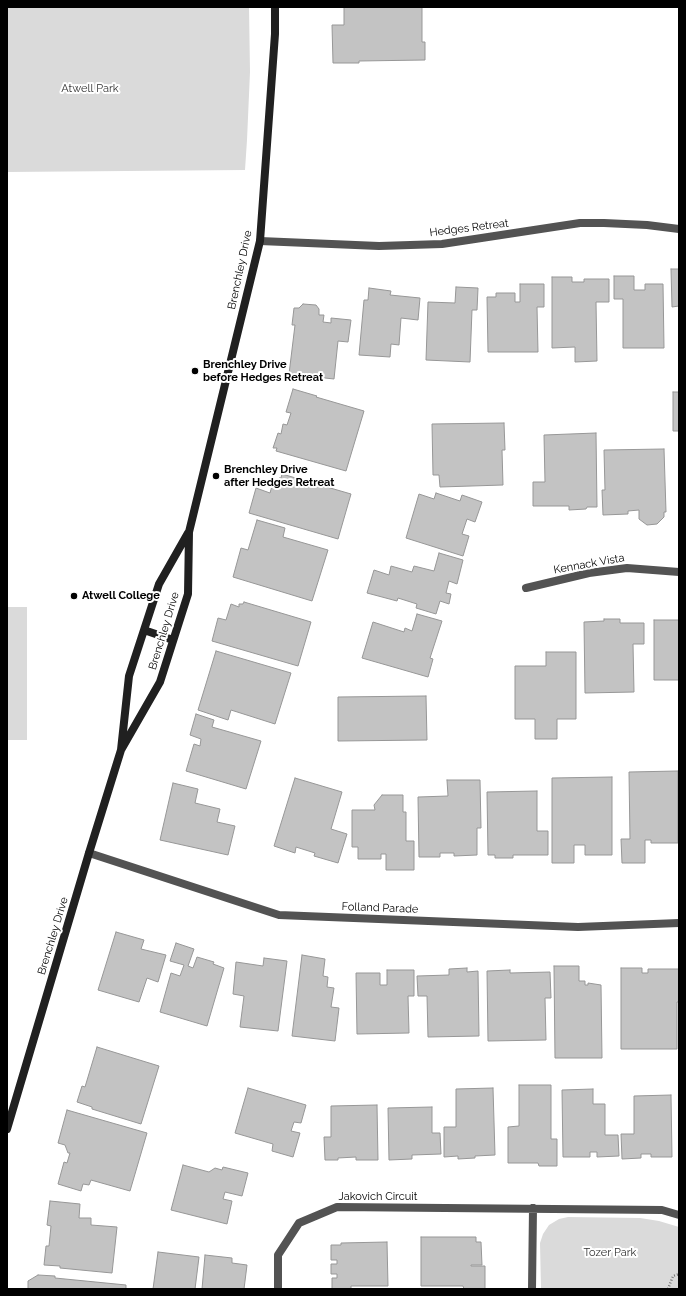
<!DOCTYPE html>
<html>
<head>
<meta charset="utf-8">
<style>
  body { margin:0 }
  #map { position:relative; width:686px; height:1296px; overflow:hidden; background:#fff; font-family:Raleway,sans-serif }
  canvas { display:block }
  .frame { position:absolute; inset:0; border:8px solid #000; pointer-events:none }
</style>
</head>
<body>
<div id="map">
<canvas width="686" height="1296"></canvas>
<div class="frame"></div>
</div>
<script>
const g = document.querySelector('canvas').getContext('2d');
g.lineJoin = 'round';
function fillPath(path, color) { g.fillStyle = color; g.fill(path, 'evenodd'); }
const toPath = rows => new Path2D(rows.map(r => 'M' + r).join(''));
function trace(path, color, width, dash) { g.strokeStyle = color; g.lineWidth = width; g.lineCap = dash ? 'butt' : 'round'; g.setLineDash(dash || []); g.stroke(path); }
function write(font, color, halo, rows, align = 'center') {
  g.font = font + ' Raleway,sans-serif'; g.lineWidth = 4; g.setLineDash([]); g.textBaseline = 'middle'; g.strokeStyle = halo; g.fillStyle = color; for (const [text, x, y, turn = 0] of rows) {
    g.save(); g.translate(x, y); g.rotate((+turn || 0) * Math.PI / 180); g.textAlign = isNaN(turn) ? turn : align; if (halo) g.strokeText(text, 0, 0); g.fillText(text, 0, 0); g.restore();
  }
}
fillPath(toPath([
  [7,7,249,7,250,72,247,140,245,170,7,172],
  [7,607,27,607,27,740,7,740],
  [568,1217,640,1218,659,1221,679,1227,679,1289,541,1289,540,1243,543,1234,549,1225,559,1219]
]), '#dadada');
const building = toPath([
  [344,7,422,7,422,42,425,42,425,60,359,61,359,63,333,63,332,25,344,25,344,7],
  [671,269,679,269,679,306,672,307,671,269],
  [614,276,634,276,634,290,645,290,645,284,663,284,664,348,623,348,623,299,614,299,614,276],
  [552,277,572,277,572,282,584,282,584,279,609,279,609,302,596,302,597,361,575,362,575,347,552,348,552,277],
  [520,284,544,284,544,307,537,307,538,352,488,352,487,297,496,297,496,293,515,293,515,302,520,302,520,284],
  [456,287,478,288,477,310,472,310,470,362,426,360,428,302,455,303,456,287],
  [369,288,391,291,390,295,420,298,418,320,401,318,399,345,391,344,390,357,359,355,364,300,368,300,369,288],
  [303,304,316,305,319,309,319,315,324,315,323,322,331,323,331,318,351,320,348,342,338,341,334,379,289,374,295,325,292,325,294,308,299,308,303,304],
  [293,389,317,396,316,397,364,411,346,471,276,451,277,448,273,448,278,433,281,434,283,424,287,425,291,413,286,412,293,389],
  [673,392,679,392,679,431,673,431,673,392],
  [504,423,505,450,502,450,503,485,440,487,439,475,433,475,432,424,504,423],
  [596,433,597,507,587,507,586,509,569,510,569,506,533,506,533,482,545,482,544,435,596,433],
  [664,449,666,512,664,512,664,517,657,524,647,525,639,519,639,510,628,511,628,514,603,515,602,490,605,490,604,450,664,449],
  [282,474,351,494,338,539,249,513,256,488,270,493,272,486,278,488,279,485,277,485,279,478,281,478,282,474],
  [436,493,460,501,462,495,482,502,475,522,467,519,462,534,469,536,463,556,406,538,419,494,434,499,436,493],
  [257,520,285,528,283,537,328,550,312,601,233,577,241,548,248,550,257,520],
  [439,553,463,560,457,584,449,581,446,593,451,594,449,604,440,601,436,614,416,608,417,604,398,598,397,601,367,593,374,570,389,575,391,566,412,572,414,566,434,571,439,553],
  [244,602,311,622,298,666,212,641,218,618,226,620,231,604,239,607,239,604,243,604,244,602],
  [417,614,442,621,430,658,433,659,428,677,362,658,373,622,404,632,405,628,412,631,417,614],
  [604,619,620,619,620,623,644,623,644,644,633,644,634,692,585,693,584,622,604,621,604,619],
  [654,620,679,620,679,680,654,680,654,620],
  [216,651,291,673,275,724,231,710,228,720,198,710,216,651],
  [546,652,576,652,576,719,557,719,557,739,535,739,535,719,515,719,515,666,546,666,546,652],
  [426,696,427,740,338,741,338,697,426,696],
  [196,714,214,720,212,727,261,741,246,789,186,771,194,744,200,746,201,739,190,735,196,714],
  [678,771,678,843,651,843,651,840,645,840,645,863,622,863,621,839,630,839,629,772,678,771],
  [612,777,612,855,585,855,585,845,574,845,574,863,552,863,552,778,612,777],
  [295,778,342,792,331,829,347,834,338,863,314,856,315,853,296,847,295,853,274,846,295,778],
  [447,780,480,780,481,828,477,828,477,855,454,856,454,853,440,853,440,857,419,857,418,797,448,796,447,780],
  [173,783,198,789,195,803,220,809,217,822,235,826,228,855,160,840,173,783],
  [537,791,537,831,548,831,548,855,513,855,513,858,495,858,495,855,488,855,487,792,537,791],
  [382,795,403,795,403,812,406,812,406,841,414,841,414,870,386,870,386,854,381,854,381,859,358,859,358,847,352,847,352,810,375,810,374,805,382,795],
  [116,932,144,940,141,949,166,955,158,982,147,978,139,1002,98,990,116,932],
  [176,943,194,949,188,966,193,968,197,957,214,962,213,964,224,968,207,1026,160,1012,171,973,180,976,184,965,170,961,176,943],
  [302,955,325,959,323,976,328,977,327,987,334,988,331,1007,339,1008,335,1041,292,1036,302,955],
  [264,958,287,961,278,1031,240,1027,244,996,233,994,236,962,263,966,264,958],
  [554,966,579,966,579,981,585,981,585,985,588,985,588,983,601,985,602,1058,555,1058,554,966],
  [467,968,467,972,478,971,479,1036,428,1037,427,996,418,996,417,976,449,975,449,969,467,968],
  [621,968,642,968,642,973,648,973,648,969,679,969,679,1002,677,1002,677,1049,621,1049,621,968],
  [387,970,414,970,414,996,408,996,409,1033,357,1034,356,973,380,973,380,985,387,985,387,970],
  [510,970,510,973,550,972,551,998,545,998,546,1040,488,1041,487,971,510,970],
  [97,1047,159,1066,141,1124,92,1109,92,1107,77,1102,82,1086,85,1087,97,1047],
  [519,1085,551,1085,551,1139,557,1139,557,1166,539,1166,538,1163,508,1163,508,1127,519,1126,519,1085],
  [248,1088,306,1105,301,1123,294,1122,291,1131,300,1133,293,1157,272,1151,273,1144,235,1133,248,1088],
  [493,1088,495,1155,475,1156,475,1158,458,1159,458,1156,444,1157,444,1127,456,1127,456,1089,493,1088],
  [593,1089,593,1104,605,1104,605,1135,618,1135,619,1156,597,1157,597,1152,590,1152,590,1157,563,1157,562,1090,593,1089],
  [671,1095,672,1157,651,1157,651,1154,641,1154,641,1158,622,1159,621,1134,634,1134,634,1096,671,1095],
  [377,1105,378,1160,356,1160,356,1157,338,1158,338,1160,325,1160,324,1137,331,1137,331,1106,377,1105],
  [432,1107,432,1133,440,1133,441,1154,412,1155,412,1159,389,1160,388,1108,432,1107],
  [67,1110,147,1133,130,1191,91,1180,89,1185,83,1184,81,1191,58,1184,64,1162,67,1163,70,1153,68,1153,65,1145,58,1143,67,1110],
  [183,1165,209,1172,215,1168,222,1170,223,1167,248,1173,242,1196,225,1192,223,1199,232,1201,227,1224,171,1210,183,1165],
  [50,1201,80,1204,79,1218,91,1218,91,1225,117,1227,112,1273,60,1268,60,1266,44,1265,46,1246,49,1246,51,1226,47,1225,50,1201],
  [421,1237,476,1237,476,1242,481,1242,482,1265,471,1265,471,1266,485,1266,485,1289,464,1289,463,1286,421,1286,421,1237],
  [387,1242,388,1286,351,1286,351,1289,332,1289,332,1278,337,1278,337,1274,331,1274,331,1264,337,1264,337,1260,331,1260,331,1245,341,1245,341,1243,387,1242],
  [158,1252,199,1257,195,1289,153,1289,158,1252],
  [205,1255,232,1258,232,1263,247,1265,244,1289,202,1289,205,1255],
  [38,1275,55,1276,55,1278,126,1285,126,1289,28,1289,28,1281,38,1275]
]);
fillPath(building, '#c3c3c3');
trace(building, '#979797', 1);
trace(toPath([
  [668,1289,673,1276,679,1274]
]), '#757575', 2.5, [1, 2]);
trace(toPath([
  [260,241,379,246,442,244,580,223,604,223,647,225,679,229],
  [526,588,589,573,627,568,679,572],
  [89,853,279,915,578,927,679,923],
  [278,1289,278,1255,299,1223,337,1207,662,1210,679,1215],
  [532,1289,533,1208]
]), '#535353', 8);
trace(toPath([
  [144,630,173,640],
  [121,750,160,682,188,594,189,532,260,241,275,34,275,7],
  [7,1129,89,853,121,750,129,676,159,584,188,533]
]), '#202020', 8);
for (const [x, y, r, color] of [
  [195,371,4,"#000"],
  [216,476,4,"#000"],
  [74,596,4,"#000"]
]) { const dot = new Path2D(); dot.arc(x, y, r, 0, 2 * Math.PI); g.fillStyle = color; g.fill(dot); trace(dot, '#fff', 1.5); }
write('11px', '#313131', '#fff', [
  ["Atwell Park",90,89],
  ["Tozer Park",610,1253]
]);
write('11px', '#000', '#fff', [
  ["Hedges Retreat",469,228,-7],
  ["Brenchley Drive",240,270,-78],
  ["Kennack Vista",589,564,-10],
  ["Brenchley Drive",164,631,-73],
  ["Folland Parade",380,908,2],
  ["Brenchley Drive",53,936,-73],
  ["Jakovich Circuit",378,1197]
]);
write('bold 11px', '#000', '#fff', [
  ["Brenchley Drive",203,365],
  ["before Hedges Retreat",203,378],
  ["Brenchley Drive",224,470],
  ["after Hedges Retreat",224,483],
  ["Atwell College",82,596]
], 'left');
</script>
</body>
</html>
